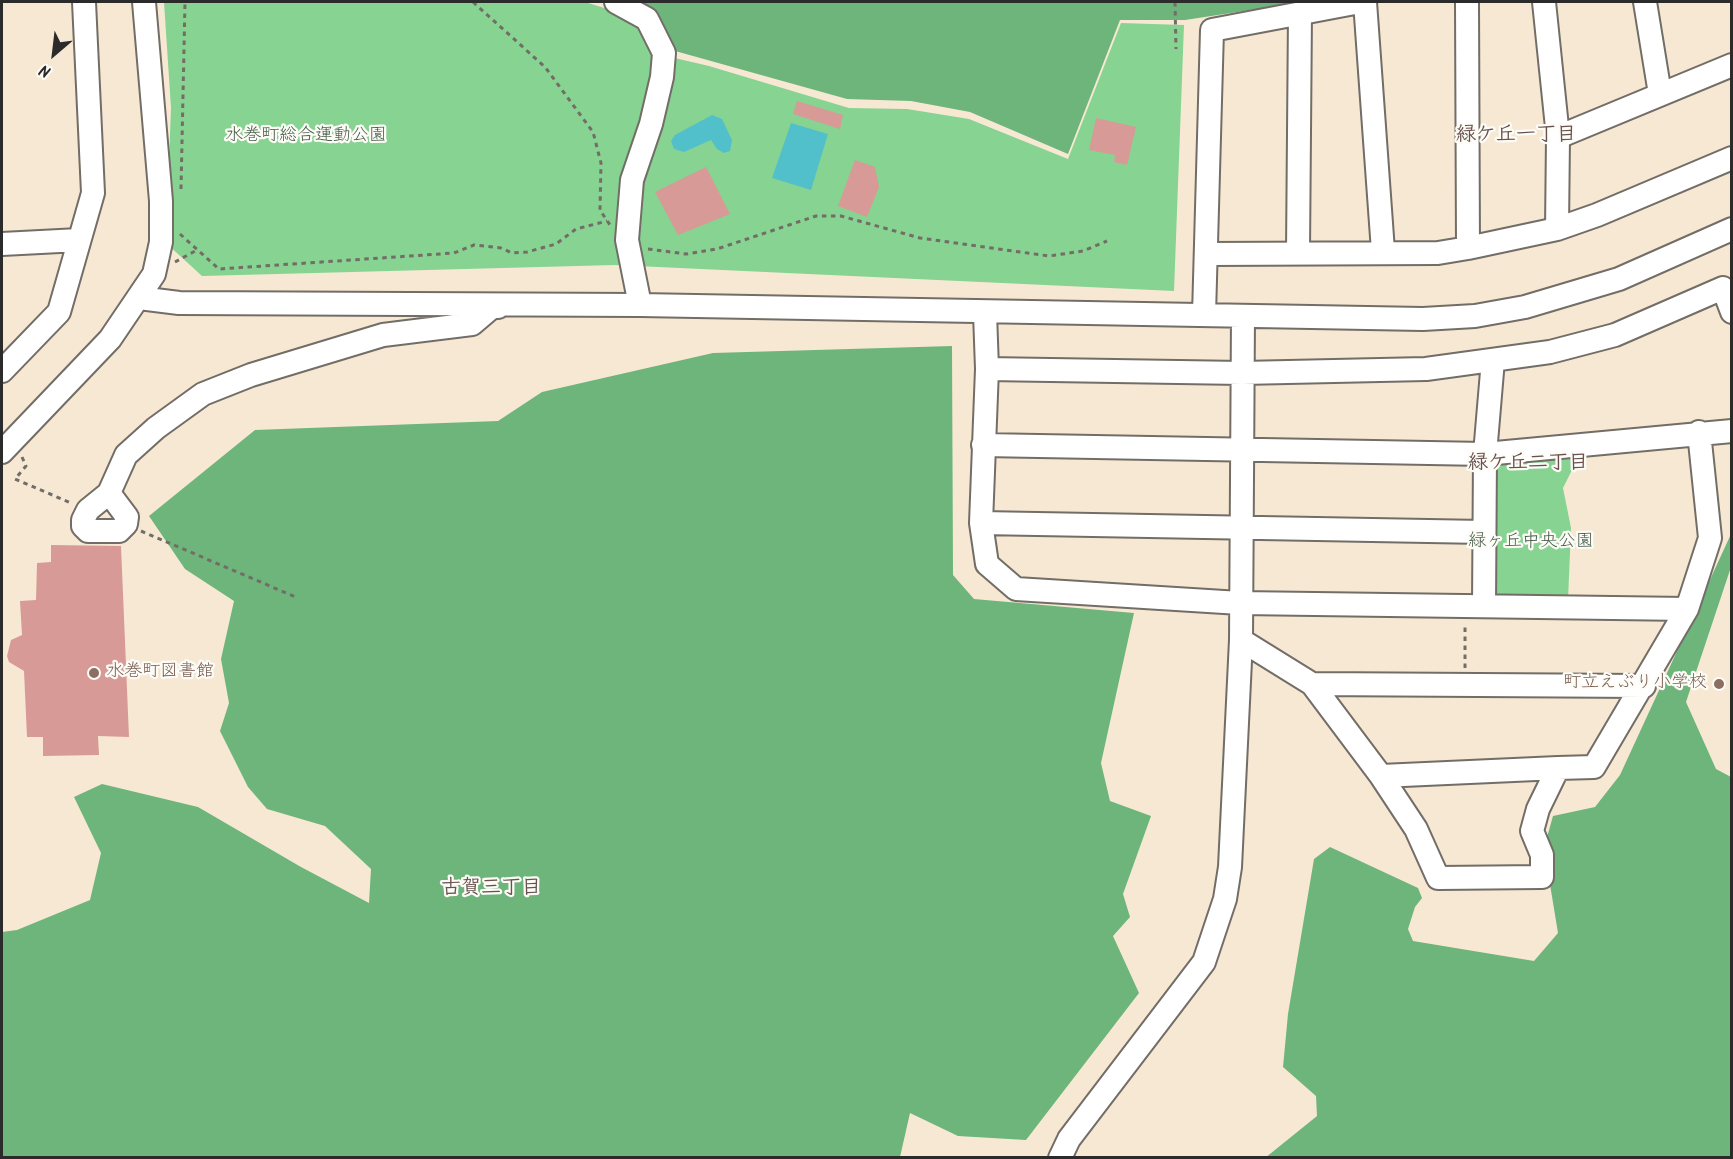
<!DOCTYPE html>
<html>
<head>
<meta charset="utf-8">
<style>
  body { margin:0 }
  #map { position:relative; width:1733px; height:1159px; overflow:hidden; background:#f7e8d4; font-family:Kalam,sans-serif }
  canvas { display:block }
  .frame { position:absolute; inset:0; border:3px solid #2b2b2b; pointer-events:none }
  .north { position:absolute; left:24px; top:24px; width:60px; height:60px; -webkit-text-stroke:4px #fdfcf7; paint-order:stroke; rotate:208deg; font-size:16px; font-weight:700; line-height:24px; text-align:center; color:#2b2b2b }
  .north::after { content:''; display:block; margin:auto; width:21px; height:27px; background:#2b2b2b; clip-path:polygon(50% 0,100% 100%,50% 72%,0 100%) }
</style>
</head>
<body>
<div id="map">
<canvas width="1733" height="1159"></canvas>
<div class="frame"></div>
<div class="north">N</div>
</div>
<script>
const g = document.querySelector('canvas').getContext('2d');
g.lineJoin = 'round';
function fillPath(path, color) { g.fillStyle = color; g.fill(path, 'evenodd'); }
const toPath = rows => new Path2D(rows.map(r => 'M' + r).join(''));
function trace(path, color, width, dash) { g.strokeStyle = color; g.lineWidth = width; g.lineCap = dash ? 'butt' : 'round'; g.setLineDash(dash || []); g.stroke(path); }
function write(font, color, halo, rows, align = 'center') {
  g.font = font + ' Kalam,"Klee One",sans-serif'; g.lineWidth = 4.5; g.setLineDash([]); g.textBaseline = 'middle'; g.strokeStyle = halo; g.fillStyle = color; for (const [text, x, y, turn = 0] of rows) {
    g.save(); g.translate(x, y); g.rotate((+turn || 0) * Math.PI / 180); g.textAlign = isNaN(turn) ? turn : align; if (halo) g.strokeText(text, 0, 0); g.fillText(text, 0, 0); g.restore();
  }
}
fillPath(toPath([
  [164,2,585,2,614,11,642,28,653,53,709,66,849,108,907,109,969,119,1068,159,1121,23,1184,25,1174,291,615,265,202,276,166,243,171,108],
  [1584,453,1585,469,1572,470,1563,488,1571,528,1568,600,1492,595,1494,470,1503,459]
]), '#87d391');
fillPath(toPath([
  [631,2,1303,2,1185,20,1120,20,1068,154,970,112,911,101,847,99,668,49],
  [952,346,953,575,974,599,1134,613,1101,763,1110,801,1151,816,1123,894,1130,917,1113,936,1139,993,1026,1140,958,1136,910,1113,900,1157,2,1157,2,932,17,930,90,900,101,853,74,797,102,784,198,807,301,867,369,903,371,869,325,826,267,809,248,787,220,731,229,703,221,659,234,601,185,569,149,516,255,430,498,421,542,392,713,353],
  [1731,534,1731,567,1686,702,1716,769,1731,777,1731,1157,1265,1158,1317,1116,1316,1096,1283,1067,1288,1014,1314,859,1330,847,1418,888,1422,898,1415,907,1408,929,1413,941,1534,961,1558,933,1544,848,1553,816,1595,807,1620,775]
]), '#6db57b');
fillPath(toPath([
  [712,115,722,119,732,140,730,151,724,153,717,149,711,140,684,152,674,149,671,141,675,135],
  [791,123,828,134,811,190,772,178]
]), '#52c0cb');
fillPath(toPath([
  [797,101,843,115,840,129,793,114],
  [1096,118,1136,127,1127,165,1114,162,1115,155,1089,150],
  [855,160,875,167,879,187,867,217,838,206],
  [706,167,730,214,678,235,655,192],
  [51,545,121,546,129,737,98,736,99,755,43,756,43,737,27,737,24,671,9,662,7,656,11,640,22,635,20,601,36,600,37,563,51,562]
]), '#d89a96');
const minor = toPath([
  [616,2,647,19,664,53,662,77,651,124,632,180,627,240,640,305],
  [1365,2,1383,251],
  [1467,2,1468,248],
  [1544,2,1558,137,1557,229],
  [1645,2,1660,94],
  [1558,137,1732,65],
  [2,244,79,240],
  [1298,252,1300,13],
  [1208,254,1438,253,1468,248,1557,229,1597,215,1732,158],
  [139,298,179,303,640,305,1423,319,1475,316,1525,307,1619,279,1732,229],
  [985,313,987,369,981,523,987,564,1016,589,1240,603,1687,609],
  [1204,315,1212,30,1360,2],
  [987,369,1242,373,1426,369,1550,352,1615,335,1723,288,1732,312],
  [2,371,59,312,93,193,84,2],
  [983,445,1485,454,1732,431],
  [2,452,110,339,154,274,161,242,161,201,144,2],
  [109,493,127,517,126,524,119,531,88,531,83,526,83,520,88,510,109,493,126,455,156,428,203,394,251,375,383,335,472,324,492,307,498,307],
  [981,523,1484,532],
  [1484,606,1485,454,1493,360],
  [1241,640,1312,684,1381,776,1416,829,1438,878,1542,877,1542,855,1532,831,1538,809,1558,768,1594,767,1687,609,1710,538,1699,432],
  [1312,684,1644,686],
  [1381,776,1558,768],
  [1060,1158,1069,1139,1204,962,1225,899,1230,867,1241,640,1243,316]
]);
trace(minor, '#726d66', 26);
trace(toPath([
  [473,2,545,67,593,132,601,163,600,210,610,225],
  [1175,2,1176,49],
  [181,189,185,2],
  [180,234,219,269,454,253,474,245,501,248,512,253,527,252,556,244,576,229,607,221],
  [648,249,686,254,717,249,816,216,841,216,920,238,1049,256,1083,251,1107,241],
  [175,262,197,250],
  [22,457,26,466,15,479,71,503],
  [141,531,298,598],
  [1465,668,1465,624]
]), '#726d66', 3, [4.5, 4.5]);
trace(minor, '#fff', 22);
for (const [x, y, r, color] of [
  [94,673,6,"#8d6e63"],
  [1719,684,6,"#8d6e63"]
]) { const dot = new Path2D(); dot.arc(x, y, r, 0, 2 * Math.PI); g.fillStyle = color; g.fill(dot); trace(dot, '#fdfcf7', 2); }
write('18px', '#475d4a', '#fdfcf7', [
  ["水巻町総合運動公園",306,137],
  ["緑ヶ丘中央公園",1531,543]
]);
write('18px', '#785e54', '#fdfcf7', [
  ["水巻町図書館",106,673],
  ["町立えぶり小学校",1707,684,"right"]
], 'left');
write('bold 20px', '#685250', '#fdfcf7', [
  ["緑ケ丘一丁目",1516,137],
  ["緑ケ丘二丁目",1528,465],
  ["古賀三丁目",491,890]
]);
</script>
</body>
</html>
